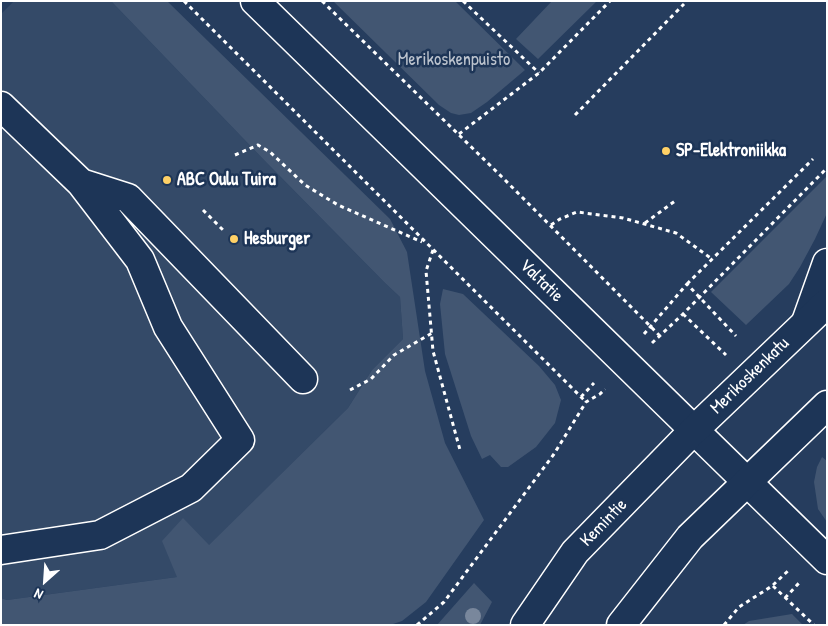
<!DOCTYPE html>
<html>
<head>
<meta charset="utf-8">
<style>
  body { margin:0 }
  #map { position:relative; width:828px; height:626px; overflow:hidden; background:#263d5e; font-family:"Patrick Hand",sans-serif }
  canvas { display:block }
  .frame { position:absolute; inset:0; border:2px solid #fff; pointer-events:none }
  .north { position:absolute; left:20px; top:556px; width:50px; height:50px; -webkit-text-stroke:4px #1d3557; paint-order:stroke; rotate:206deg; font-size:14px; font-weight:700; line-height:20px; text-align:center; color:#fff }
  .north::after { content:''; display:block; margin:auto; width:18px; height:22px; background:#fff; clip-path:polygon(50% 0,100% 100%,50% 72%,0 100%) }
</style>
</head>
<body>
<div id="map">
<canvas width="828" height="626"></canvas>
<div class="frame"></div>
<div class="north">N</div>
</div>
<script>
const g = document.querySelector('canvas').getContext('2d');
g.lineJoin = 'round';
function fillPath(path, color) { g.fillStyle = color; g.fill(path, 'evenodd'); }
const toPath = rows => new Path2D(rows.map(r => 'M' + r).join(''));
function trace(path, color, width, dash) { g.strokeStyle = color; g.lineWidth = width; g.lineCap = dash ? 'butt' : 'round'; g.setLineDash(dash || []); g.stroke(path); }
function write(font, color, halo, rows, align = 'center') {
  g.font = font + ' "Patrick Hand",sans-serif'; g.lineWidth = 5; g.setLineDash([]); g.textBaseline = 'middle'; g.strokeStyle = halo; g.fillStyle = color; for (const [text, x, y, turn = 0] of rows) {
    g.save(); g.translate(x, y); g.rotate((+turn || 0) * Math.PI / 180); g.textAlign = isNaN(turn) ? turn : align; if (halo) g.strokeText(text, 0, 0); g.fillText(text, 0, 0); g.restore();
  }
}
fillPath(toPath([
  [14,1,111,1,263,159,385,283,400,297,403,339,372,370,348,408,177,577,7,600,1,598,1,14]
]), '#344a68');
fillPath(toPath([
  [111,1,167,1,390,219,407,252,425,371,445,443,484,520,426,602,402,621,390,625,1,625,1,598,7,600,177,577,162,541,183,518,209,545,348,408,372,370,403,339,400,297,385,283,263,159],
  [333,1,455,1,525,70,487,102,471,113,459,115,451,113,439,105],
  [552,1,597,1,538,59,516,39],
  [826,177,827,213,815,239,800,267,789,284,746,325,711,292],
  [443,289,463,294,539,366,555,385,561,400,555,423,536,447,508,467,501,467,490,455,482,459,471,436,445,354,440,304],
  [822,457,827,461,827,522,818,509,814,482,817,467],
  [474,583,492,602,480,625,437,625],
  [792,614,803,625,743,625,749,621]
]), '#425672');
const minor = toPath([
  [255,1,827,560],
  [1,106,81,183,140,260,168,327,240,440,191,488,100,535,1,550],
  [81,183,128,198,303,379],
  [806,322,827,263]
]);
const major = toPath([
  [525,625,575,552,694,430,827,303],
  [621,625,690,537,827,405]
]);
trace(minor, '#fff', 31);
trace(major, '#fff', 31);
trace(toPath([
  [184,1,586,402],
  [322,1,502,177,660,336],
  [463,1,539,73],
  [575,115,684,4],
  [459,134,539,73,610,1],
  [235,155,258,145,270,152,305,185,338,205,422,242],
  [203,210,224,231],
  [645,223,675,201],
  [551,225,560,219,577,212,623,218,676,233,712,259],
  [433,250,426,271,433,351,460,450],
  [687,284,813,159],
  [683,314,726,355],
  [644,334,687,284,736,336],
  [652,343,683,314,827,168],
  [350,390,371,379,394,355,432,333],
  [581,397,594,383],
  [773,586,814,625],
  [785,598,799,583],
  [417,625,444,602,554,454,586,402,600,394,605,389],
  [724,625,739,607,772,586,790,569]
]), '#fff', 3, [4, 4]);
trace(minor, '#1d3557', 28);
trace(major, '#1d3557', 28);
g.fillStyle = '#79879c';
for (const [x, y] of [
  [473,616]
]) { g.beginPath(); g.arc(x, y, 8, 0, 2 * Math.PI); g.fill(); }
for (const [x, y, r, color] of [
  [666,151,5,"#ffd166"],
  [167,180,5,"#ffd166"],
  [234,239,5,"#ffd166"]
]) { const dot = new Path2D(); dot.arc(x, y, r, 0, 2 * Math.PI); g.fillStyle = color; g.fill(dot); trace(dot, '#1d3557', 2); }
write('18px', '#bdc4ce', '#1d3557', [
  ["Merikoskenpuisto",454,60]
]);
write('bold 18px', '#fff', '#1d3557', [
  ["SP-Elektroniikka",676,151],
  ["ABC Oulu Tuira",177,180],
  ["Hesburger",244,239]
], 'left');
write('18px', '#fff', '#1d3557', [
  ["Valtatie",541,281,44],
  ["Merikoskenkatu",750,376,-44],
  ["Kemintie",604,523,-46]
]);
</script>
</body>
</html>
